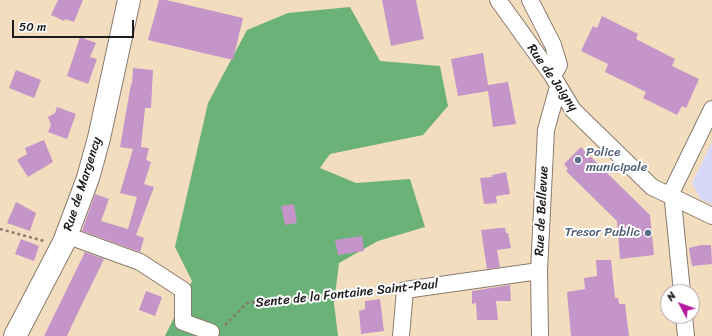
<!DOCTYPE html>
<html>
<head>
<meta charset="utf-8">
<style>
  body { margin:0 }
  #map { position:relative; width:712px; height:336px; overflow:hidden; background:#f3ddbf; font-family:Sriracha,sans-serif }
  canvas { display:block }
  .north { position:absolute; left:660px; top:284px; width:40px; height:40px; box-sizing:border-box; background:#fff; border:1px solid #a4a4a4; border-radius:50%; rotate:311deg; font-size:11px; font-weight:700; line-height:16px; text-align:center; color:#1c1c1c }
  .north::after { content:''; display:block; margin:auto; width:14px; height:18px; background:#b5179e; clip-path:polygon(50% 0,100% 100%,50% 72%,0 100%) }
  .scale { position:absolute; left:12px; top:20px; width:122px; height:18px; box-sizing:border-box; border:2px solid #1c1c1c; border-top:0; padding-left:5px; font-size:12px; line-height:14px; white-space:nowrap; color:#1c1c1c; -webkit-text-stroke:3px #fff; paint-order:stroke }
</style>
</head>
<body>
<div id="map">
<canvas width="712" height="336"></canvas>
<div class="north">N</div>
<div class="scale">50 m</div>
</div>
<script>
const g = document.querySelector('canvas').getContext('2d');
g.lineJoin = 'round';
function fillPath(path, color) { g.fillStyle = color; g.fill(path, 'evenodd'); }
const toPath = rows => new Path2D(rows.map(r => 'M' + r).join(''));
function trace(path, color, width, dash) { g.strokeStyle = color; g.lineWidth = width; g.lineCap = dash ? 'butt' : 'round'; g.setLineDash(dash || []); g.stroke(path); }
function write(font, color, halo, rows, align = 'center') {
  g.font = font + ' Sriracha,sans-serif'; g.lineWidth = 4; g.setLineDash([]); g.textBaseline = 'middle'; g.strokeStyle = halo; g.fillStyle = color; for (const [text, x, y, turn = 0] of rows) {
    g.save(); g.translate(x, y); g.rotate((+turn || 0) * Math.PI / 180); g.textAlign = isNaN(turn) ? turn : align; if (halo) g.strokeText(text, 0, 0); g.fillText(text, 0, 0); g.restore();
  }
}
fillPath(toPath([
  [712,142,712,204,700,199,692,183]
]), '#d9d7f8');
fillPath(toPath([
  [350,7,380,61,440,66,448,106,423,135,330,154,320,168,356,183,410,179,425,227,378,241,339,263,334,303,338,336,165,336,192,281,175,247,208,103,247,30,288,13]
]), '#6bb278');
fillPath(toPath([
  [58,0,83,0,74,22,65,19,64,21,51,15],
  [159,0,166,0,243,18,233,60,148,40],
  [382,0,416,0,424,39,391,46],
  [602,16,638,34,636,39,675,59,672,66,699,79,686,108,682,106,677,115,643,98,646,92,605,72,608,64,581,51,593,26,597,28],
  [80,37,96,43,90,57,97,59,88,84,67,76],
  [483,53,488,85,508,82,516,124,493,127,488,91,458,96,451,59],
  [133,68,153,70,151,108,145,108,141,147,149,148,146,160,151,162,144,184,154,187,136,235,144,238,140,252,82,231,95,194,109,199,101,221,128,229,137,197,120,193,133,149,120,147,131,84,132,84],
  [16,70,41,80,34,98,9,88],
  [57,107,76,114,67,139,48,132,51,125,48,117,55,113],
  [44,140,53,162,28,177,17,160,27,154,25,148],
  [581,147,599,165,615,165,607,173,650,215,654,255,620,259,617,221,566,171,568,169,564,164],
  [506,172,510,194,496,196,497,203,484,204,480,178,492,177,492,175],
  [16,202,36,213,30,231,7,223],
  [294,204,297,223,285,225,281,206],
  [500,228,505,228,506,233,508,233,511,248,497,250,500,267,487,269,481,230],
  [362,236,364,251,338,255,335,240],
  [21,239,39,246,34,261,15,254],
  [701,245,711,245,712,264,692,266,689,248],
  [85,252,104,259,71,327,67,336,44,336],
  [596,260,611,260,615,298,618,298,619,304,625,304,629,336,571,336,567,292,585,289,584,278,597,276],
  [510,285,511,301,496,301,498,320,477,320,476,303,472,304,472,291],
  [146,291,162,297,155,316,139,310],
  [380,299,384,331,361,334,359,311,365,309,365,301]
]), '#c594c8');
const street = toPath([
  [498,0,552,75,573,110,652,187,712,216],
  [530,0,553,45,559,65,555,72,552,75],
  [66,235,140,262,183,290,183,322,211,332],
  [682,292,672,191,712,109],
  [684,316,686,336],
  [401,336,405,290,539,271],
  [540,336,539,271,546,130,558,87]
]);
const primary = toPath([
  [15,336,64,242,88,178,99,138,129,0]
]);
trace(street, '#887c6e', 18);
trace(primary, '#887c6e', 24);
trace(toPath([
  [0,229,44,241],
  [225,325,247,303,390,291]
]), '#887c6e', 2.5, [3, 3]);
trace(street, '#fff', 16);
trace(primary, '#fff', 22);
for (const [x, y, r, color] of [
  [578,160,4,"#5c6f8a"],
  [648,233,4,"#5c6f8a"]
]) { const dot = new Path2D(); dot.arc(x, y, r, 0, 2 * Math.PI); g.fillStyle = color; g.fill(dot); trace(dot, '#fff', 1.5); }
write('13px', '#1c1c1c', '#fff', [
  ["Rue de Jaigny",552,78,55],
  ["Rue de Margency",83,184,-72],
  ["Rue de Bellevue",542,211,-87],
  ["Sente de la Fontaine Saint-Paul",347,294,-6]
]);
write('13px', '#4e5e75', '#fff', [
  ["Police",586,153],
  ["municipale",586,168],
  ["Tresor Public",640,233,"right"]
], 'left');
</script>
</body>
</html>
